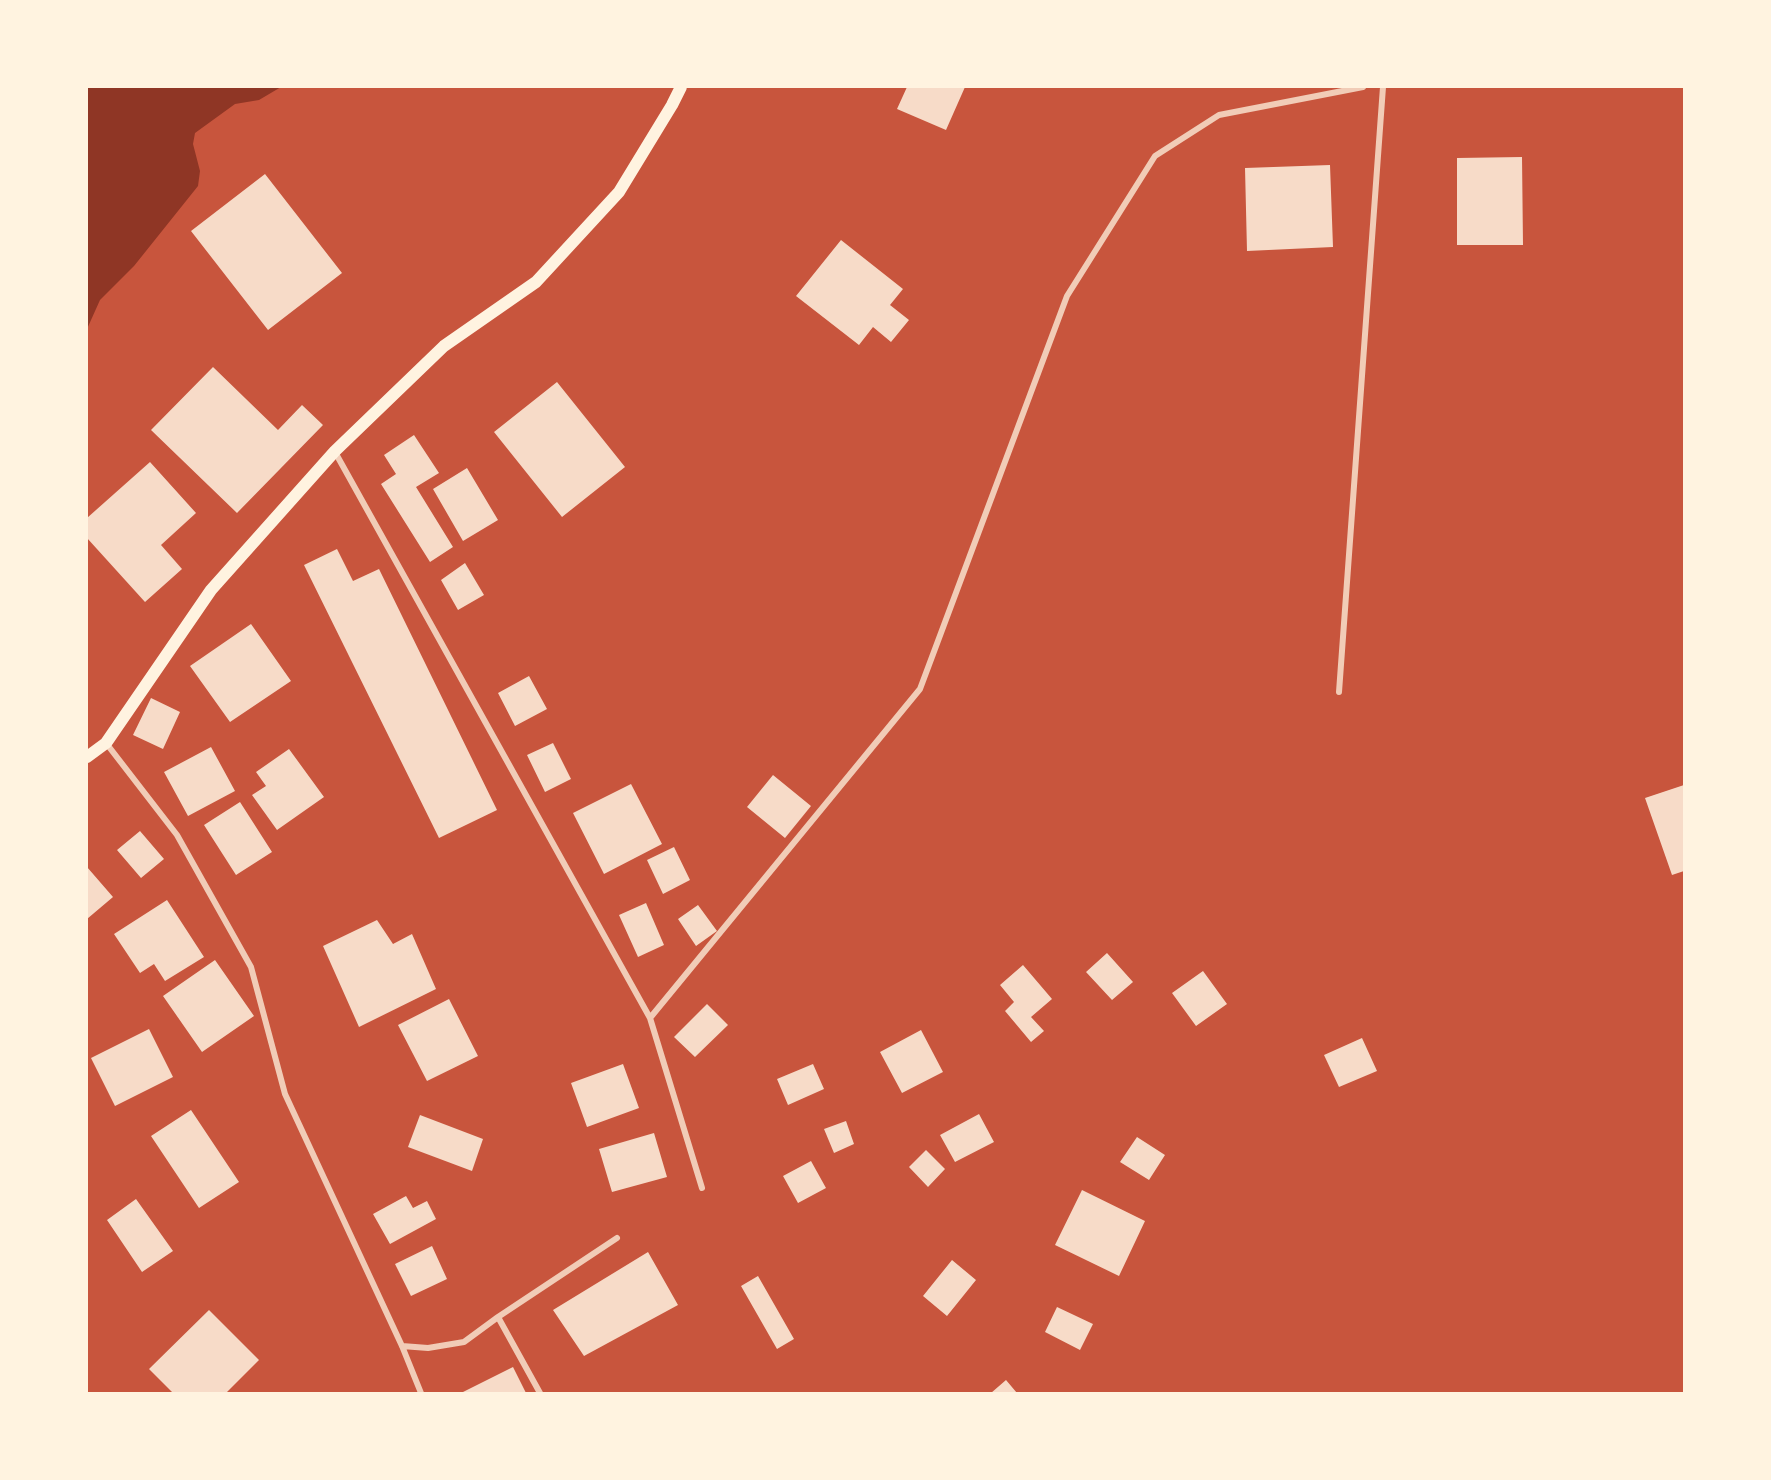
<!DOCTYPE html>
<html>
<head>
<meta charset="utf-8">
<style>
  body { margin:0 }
  #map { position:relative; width:1771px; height:1480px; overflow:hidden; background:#c8553d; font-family:"Libre Baskerville",serif }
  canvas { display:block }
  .frame { position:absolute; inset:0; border:88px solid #fff3e0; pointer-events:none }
</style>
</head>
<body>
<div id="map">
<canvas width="1771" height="1480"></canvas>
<div class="frame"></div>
</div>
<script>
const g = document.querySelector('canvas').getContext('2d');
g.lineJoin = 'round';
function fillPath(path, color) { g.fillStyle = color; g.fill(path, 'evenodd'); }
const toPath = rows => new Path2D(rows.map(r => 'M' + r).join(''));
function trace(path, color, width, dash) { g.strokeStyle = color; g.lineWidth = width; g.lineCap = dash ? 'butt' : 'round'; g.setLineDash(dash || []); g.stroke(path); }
fillPath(toPath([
  [87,87,281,87,259,100,235,104,195,133,193,144,200,171,198,186,134,266,100,300,87,329]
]), '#8f3625');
fillPath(toPath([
  [907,87,965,87,946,130,897,109],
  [1522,157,1523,245,1457,245,1457,158],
  [1330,165,1333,247,1247,251,1245,168],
  [265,174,342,273,268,330,191,231],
  [841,240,903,289,890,305,909,320,891,342,873,327,859,345,796,296],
  [213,367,278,430,302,405,323,425,237,513,151,430],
  [557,382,625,467,562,517,494,432],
  [414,435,439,473,416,487,453,547,430,562,381,484,396,474,384,455],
  [150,462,196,513,161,545,182,569,145,602,87,538,87,518],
  [467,468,498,520,463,541,433,489],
  [337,549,353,581,379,569,497,810,439,838,304,565],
  [465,563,484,595,458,610,441,580],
  [251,624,291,681,230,722,190,666],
  [529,676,547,709,515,726,498,693],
  [151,698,180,712,163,749,133,735],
  [553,743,571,779,545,792,527,755],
  [211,747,235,791,188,816,164,772],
  [289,749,324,797,277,830,252,795,266,786,256,772],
  [773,775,811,806,785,838,747,807],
  [631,784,662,844,604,874,573,813],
  [1684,785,1684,871,1672,875,1645,798],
  [240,802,272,852,236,875,204,825],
  [140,831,164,859,141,878,117,850],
  [674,847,690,880,663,894,647,860],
  [87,867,113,897,87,919],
  [167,900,204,957,165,981,154,964,140,973,114,934],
  [646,903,664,945,638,957,619,915],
  [698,905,717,931,696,946,678,919],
  [377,920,393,944,412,934,436,989,359,1027,323,946],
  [1107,953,1133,982,1112,1000,1086,972],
  [215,960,254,1016,202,1052,163,996],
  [1023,965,1052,999,1031,1017,1044,1031,1031,1042,1005,1011,1014,1002,1000,985],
  [1203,971,1227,1004,1196,1026,1172,993],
  [449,999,478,1056,427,1081,398,1025],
  [707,1004,728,1025,695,1057,674,1037],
  [149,1029,173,1077,115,1106,91,1058],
  [921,1030,943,1072,902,1093,880,1052],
  [1362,1038,1377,1071,1339,1087,1324,1055],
  [623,1064,639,1108,587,1127,571,1083],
  [813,1064,824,1089,788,1105,777,1079],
  [191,1110,239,1182,199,1208,151,1136],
  [979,1114,994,1142,955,1162,940,1135],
  [420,1115,483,1139,472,1171,408,1147],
  [846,1121,854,1144,834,1153,824,1129],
  [654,1133,667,1177,612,1192,599,1149],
  [1137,1137,1165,1155,1149,1180,1120,1162],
  [926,1150,945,1169,928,1187,909,1167],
  [811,1161,826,1188,798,1203,783,1176],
  [1082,1190,1145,1221,1119,1276,1055,1245],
  [406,1196,413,1208,427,1201,436,1219,390,1244,373,1214],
  [136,1199,173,1251,142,1272,107,1220],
  [432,1246,447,1279,411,1296,395,1264],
  [648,1252,678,1305,584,1356,553,1310],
  [952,1260,976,1280,947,1316,923,1296],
  [758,1276,794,1339,777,1349,741,1286],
  [1057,1307,1093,1324,1080,1350,1045,1332],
  [209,1310,259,1360,226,1393,173,1393,149,1369],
  [513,1367,526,1393,461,1393],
  [1006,1380,1017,1393,991,1393]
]), '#f7dbc8');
trace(toPath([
  [335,452,650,1018,702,1188],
  [1339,692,1383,87],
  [106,743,177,835,251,967,285,1094,402,1346,421,1393],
  [650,1018,920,689,1067,296,1155,156,1219,115,1363,87],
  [498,1317,617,1238],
  [402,1346,428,1348,464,1342,498,1317,540,1393]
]), '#f1ccb7', 6);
trace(toPath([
  [87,757,106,743,211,590,335,451,444,346,536,282,619,192,672,105,681,87]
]), '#fff3e0', 12);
</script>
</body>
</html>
